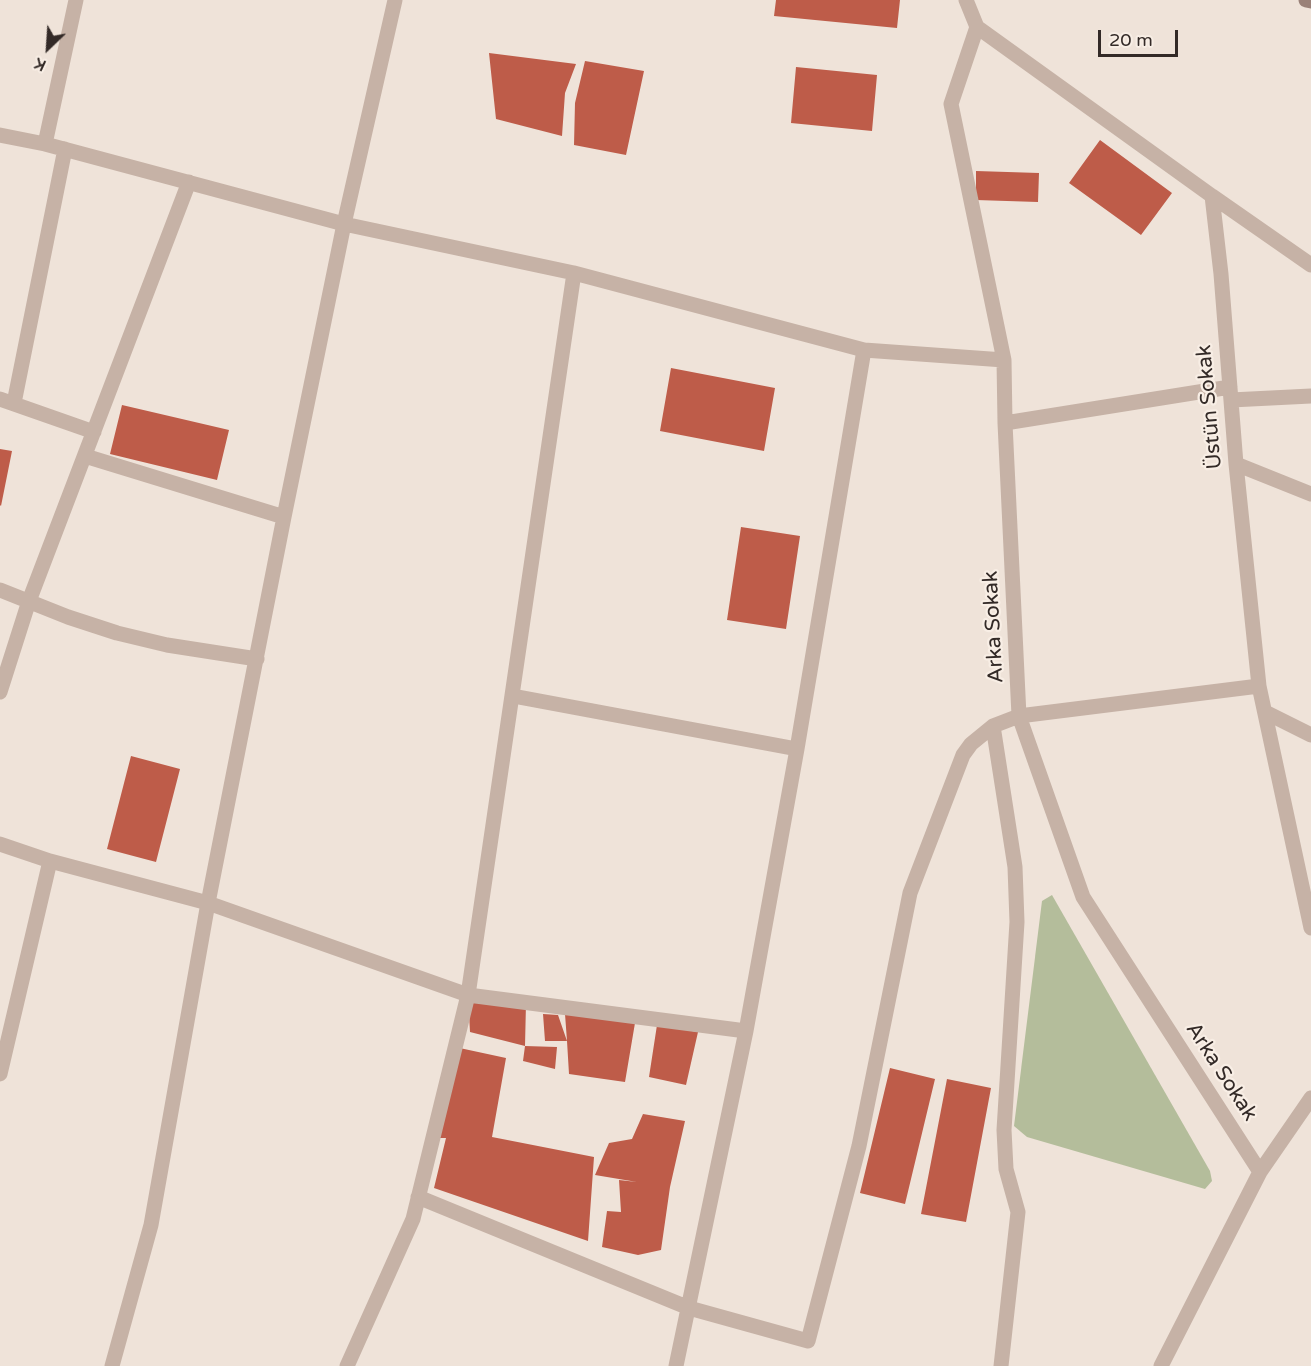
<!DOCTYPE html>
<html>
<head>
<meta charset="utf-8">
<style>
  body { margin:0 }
  #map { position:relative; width:1311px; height:1366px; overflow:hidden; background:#efe3d9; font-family:"Varela Round",sans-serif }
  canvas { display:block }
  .north { position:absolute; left:18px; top:18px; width:60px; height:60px; -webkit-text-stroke:4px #f8eee5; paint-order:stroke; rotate:205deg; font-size:16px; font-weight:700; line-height:24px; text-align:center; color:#332a27 }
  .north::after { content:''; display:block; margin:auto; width:21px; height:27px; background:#332a27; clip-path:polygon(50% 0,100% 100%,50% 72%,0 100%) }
  .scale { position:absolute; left:1098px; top:30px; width:80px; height:27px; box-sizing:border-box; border:3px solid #332a27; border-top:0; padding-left:8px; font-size:18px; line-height:21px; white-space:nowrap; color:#332a27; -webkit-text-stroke:4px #f8eee5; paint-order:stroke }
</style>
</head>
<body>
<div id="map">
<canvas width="1311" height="1366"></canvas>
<div class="north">K</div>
<div class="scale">20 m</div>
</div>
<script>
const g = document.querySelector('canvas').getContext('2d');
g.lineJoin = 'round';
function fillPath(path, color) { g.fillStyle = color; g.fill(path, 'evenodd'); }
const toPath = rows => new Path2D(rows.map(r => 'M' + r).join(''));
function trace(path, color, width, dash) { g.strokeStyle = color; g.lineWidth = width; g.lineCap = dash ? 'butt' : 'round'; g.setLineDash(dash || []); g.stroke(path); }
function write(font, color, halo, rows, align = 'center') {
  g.font = font + ' "Varela Round",sans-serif'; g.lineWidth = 4.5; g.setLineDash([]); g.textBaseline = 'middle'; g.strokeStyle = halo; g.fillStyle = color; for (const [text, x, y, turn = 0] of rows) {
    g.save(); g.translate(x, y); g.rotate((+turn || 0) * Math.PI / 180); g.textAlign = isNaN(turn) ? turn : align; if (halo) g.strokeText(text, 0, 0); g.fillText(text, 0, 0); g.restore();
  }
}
fillPath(toPath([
  [1052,895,1210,1171,1212,1181,1205,1189,1027,1137,1014,1126,1042,901]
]), '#b4bd9b');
fillPath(toPath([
  [776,0,900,0,897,28,774,16],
  [489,53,576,64,565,93,562,136,496,119],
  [585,61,644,71,626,155,574,145,575,103],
  [796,67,877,75,872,131,791,123],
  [1100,140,1172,193,1141,235,1069,183],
  [976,171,1039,173,1038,202,976,200],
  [671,368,775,388,764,451,660,431],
  [122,405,229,430,217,480,110,454],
  [0,449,12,451,1,506,0,505],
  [741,527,800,536,786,629,727,620],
  [131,756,180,769,156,862,107,849],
  [468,995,526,1003,525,1046,470,1032],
  [543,1014,558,1015,567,1041,565,1014,635,1023,625,1082,569,1074,567,1041,545,1041],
  [657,1025,698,1032,686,1085,649,1077],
  [525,1046,557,1047,555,1069,523,1061],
  [455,1047,506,1058,492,1137,594,1157,588,1241,434,1188,446,1138,433,1138],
  [890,1068,935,1079,905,1204,860,1193],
  [947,1079,991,1088,966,1222,921,1214],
  [643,1114,685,1121,670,1187,661,1250,638,1255,602,1247,607,1211,621,1212,619,1180,637,1182,595,1175,609,1143,632,1139]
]), '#be5c49');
trace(toPath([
  [966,0,977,27,1212,196,1221,274,1236,464,1259,686,1311,928],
  [977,27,951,104,1004,360,1005,423,1019,716,1083,897,1260,1172],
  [0,135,45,144,344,224,574,273,864,350,1004,360],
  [45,144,76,0],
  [1212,196,1311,265],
  [0,399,94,432],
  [1231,400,1311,396],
  [14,403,65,149],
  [1005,423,1230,387],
  [85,456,284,517],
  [1236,464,1311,494],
  [0,590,68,617,117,633,167,645,257,659],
  [0,692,29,601,189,182],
  [513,696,797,749],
  [1265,712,1311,735],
  [993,726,1015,867,1017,922,1004,1130,1006,1169,1018,1212,1001,1366],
  [0,844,50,861,208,903,468,995,746,1031],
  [0,1074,50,861],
  [418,1197,689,1308,808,1341,859,1146,910,893,963,755,971,744,993,726,1019,716,1259,686],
  [112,1366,151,1225,208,903,284,517,344,224,395,0],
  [347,1366,413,1219,468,995,574,273],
  [676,1366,746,1031,797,749,864,350],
  [1161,1366,1260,1172,1311,1098]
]), '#c6b2a6', 15);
trace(toPath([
  [1306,0,1311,1]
]), '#9a8178', 15);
write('21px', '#332a27', '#f8eee5', [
  ["Üstün Sokak",1210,407,-95],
  ["Arka Sokak",994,627,-93],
  ["Arka Sokak",1221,1072,57]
]);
</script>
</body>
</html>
